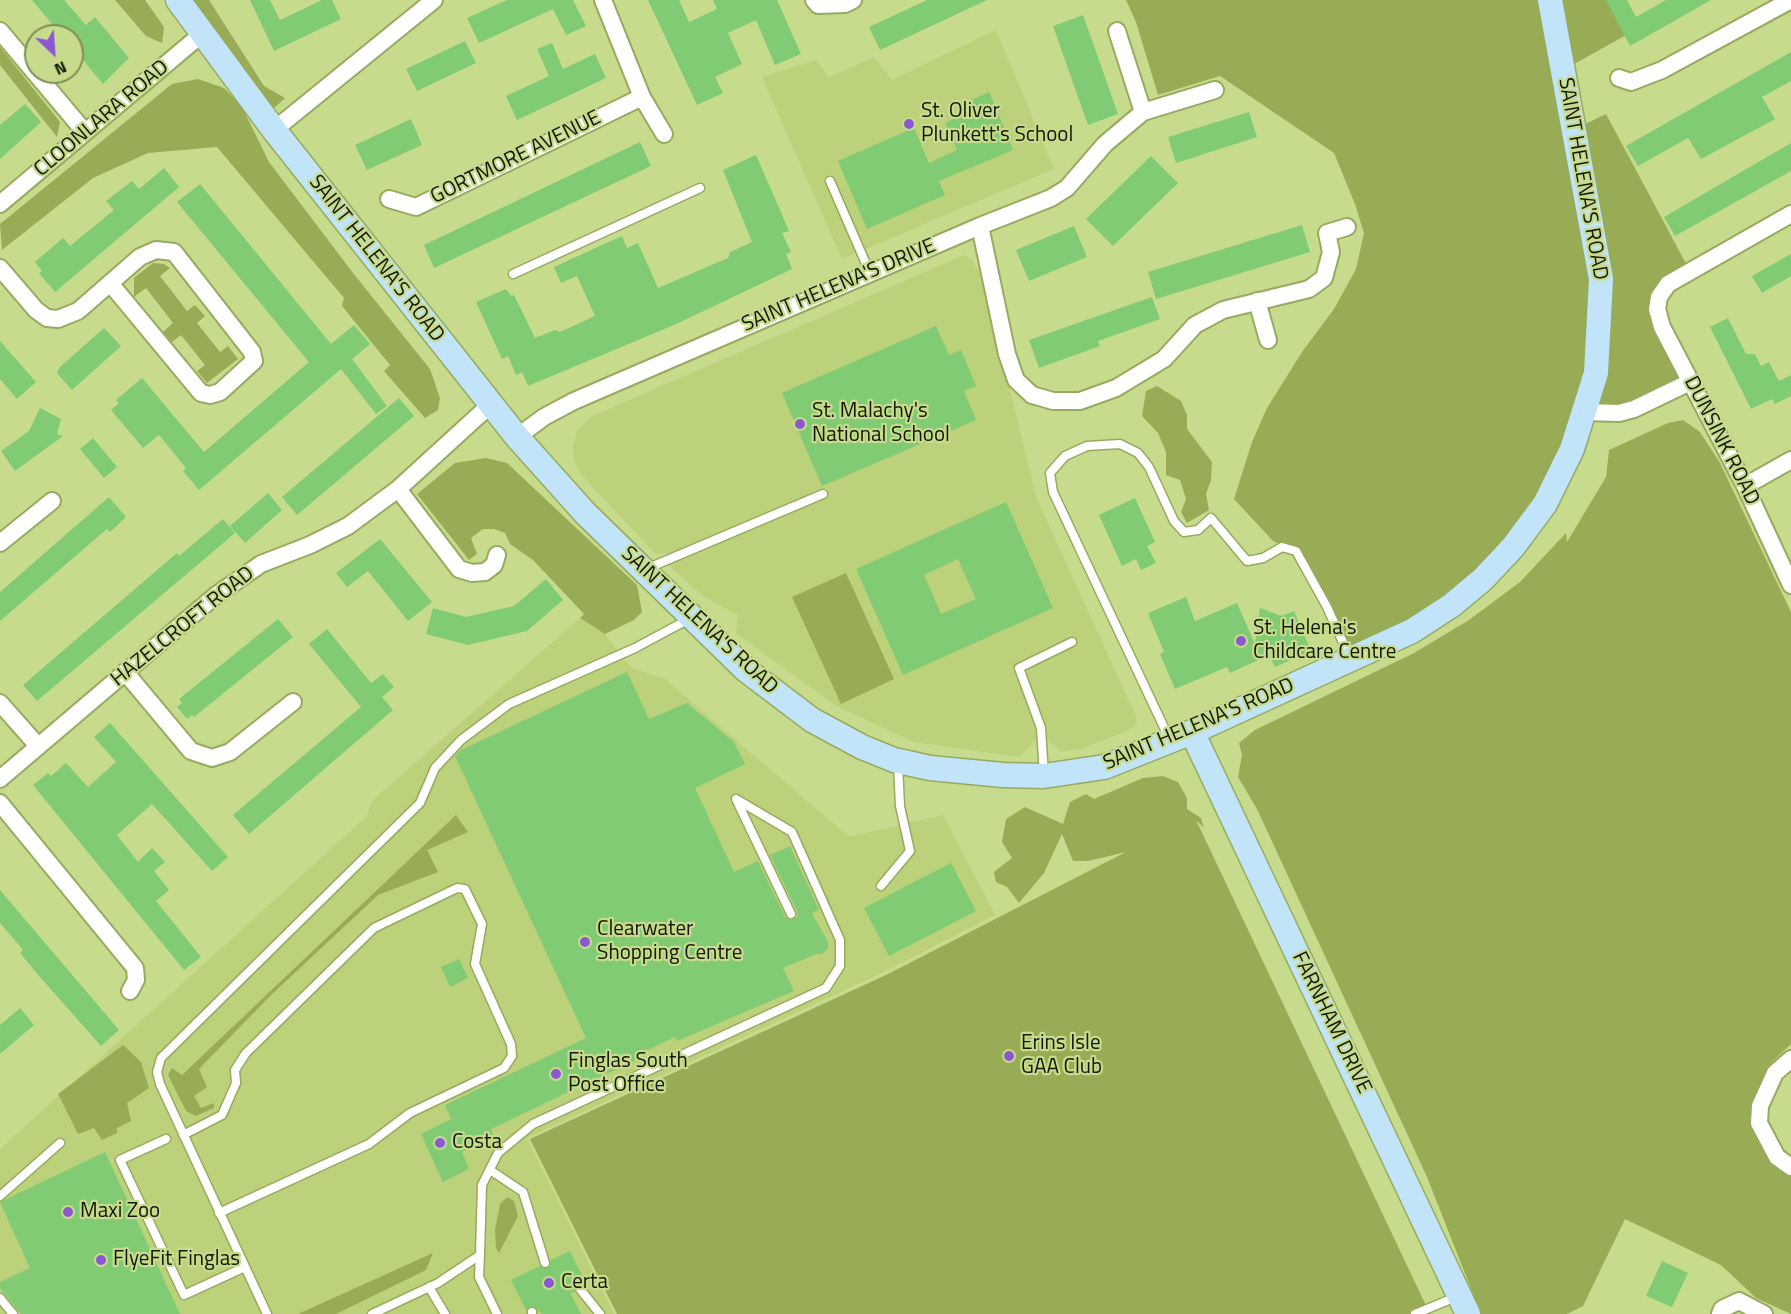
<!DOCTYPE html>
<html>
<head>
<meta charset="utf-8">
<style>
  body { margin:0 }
  #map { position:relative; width:1791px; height:1314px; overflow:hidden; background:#c7db8d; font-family:"Titillium Web",sans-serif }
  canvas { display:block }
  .north { position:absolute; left:24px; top:24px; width:60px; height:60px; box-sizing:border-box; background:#c7db8d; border:2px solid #7f8d55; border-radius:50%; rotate:155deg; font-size:16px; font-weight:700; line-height:24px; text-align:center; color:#131900 }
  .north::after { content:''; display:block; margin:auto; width:21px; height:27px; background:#8c58d1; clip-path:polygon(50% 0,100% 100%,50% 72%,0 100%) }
</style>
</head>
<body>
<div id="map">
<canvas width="1791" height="1314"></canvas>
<div class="north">N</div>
</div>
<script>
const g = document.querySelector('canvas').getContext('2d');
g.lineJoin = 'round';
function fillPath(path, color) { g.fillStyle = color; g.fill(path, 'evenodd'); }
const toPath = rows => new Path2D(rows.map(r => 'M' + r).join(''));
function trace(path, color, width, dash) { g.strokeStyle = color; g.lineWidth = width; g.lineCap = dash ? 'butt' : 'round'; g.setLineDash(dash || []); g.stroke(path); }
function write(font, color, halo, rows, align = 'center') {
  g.font = font + ' "Titillium Web",sans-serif'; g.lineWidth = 4.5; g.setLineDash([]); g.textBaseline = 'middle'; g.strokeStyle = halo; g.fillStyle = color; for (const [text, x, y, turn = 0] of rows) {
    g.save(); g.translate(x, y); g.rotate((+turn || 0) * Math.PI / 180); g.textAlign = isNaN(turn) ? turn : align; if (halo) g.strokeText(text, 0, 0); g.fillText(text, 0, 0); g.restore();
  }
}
fillPath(toPath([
  [996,30,1054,169,842,259,762,77,816,60,829,77,874,57,892,80],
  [964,255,972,260,983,278,1036,497,1135,714,1137,724,1127,731,1083,748,1062,752,1047,740,1034,741,1019,757,914,742,838,707,736,633,738,615,703,596,667,564,670,558,667,553,656,554,581,475,574,460,573,446,577,431,590,417],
  [580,618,605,634,631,668,665,679,849,837,943,815,995,915,890,969,527,1138,614,1314,0,1314,0,1149,366,817,373,800]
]), '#bbd17a');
fillPath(toPath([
  [115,0,145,0,164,27,162,43,146,36],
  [190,0,209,0,264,86,285,98,273,109],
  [1126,0,1549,0,1600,327,1565,468,1483,578,1352,658,1296,550,1273,541,1234,499,1252,442,1267,408,1302,352,1334,309,1356,269,1364,233,1355,204,1334,153,1220,76,1158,95,1136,22],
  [1557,0,1608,0,1626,35,1569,67],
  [0,47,60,122,57,137,0,65],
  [198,79,224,88,241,105,269,162,353,273,430,369,440,398,438,410,425,418,384,371,390,365,342,306,344,298,217,147,148,153,93,178,2,250,0,224,172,84],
  [1606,114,1690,271,1659,296,1690,382,1598,413,1601,327,1575,129],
  [153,263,164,264,170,268,160,276,187,311,195,305,205,316,197,323,220,352,228,346,238,359,207,383,197,371,205,365,181,335,172,342,163,332,173,323,146,288,134,297,134,278],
  [1157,386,1181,401,1187,415,1187,429,1212,462,1211,480,1206,494,1209,510,1187,523,1181,512,1186,499,1180,480,1166,475,1166,452,1158,433,1142,416,1146,391],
  [1683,420,1700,432,1720,463,1791,612,1791,1044,1767,1067,1753,1100,1751,1123,1773,1160,1791,1174,1791,1314,1756,1298,1721,1265,1625,1219,1583,1306,1567,1314,1481,1314,1427,1177,1257,809,1238,777,1242,755,1239,743,1255,730,1414,653,1469,620,1520,582,1566,533,1567,542,1606,477,1609,450,1668,423],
  [486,458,507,463,637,585,642,612,634,620,605,634,580,618,584,614,533,560,510,544,505,533,494,529,483,529,471,538,477,554,469,560,417,494,455,463],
  [846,573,894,679,841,704,792,597],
  [1163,776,1178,782,1187,798,1187,809,1201,818,1204,828,1196,820,1430,1314,617,1314,530,1139,888,974,1126,852,1088,861,1073,861,1062,834,1044,873,1019,903,1007,887,996,882,994,872,1012,858,1002,842,1006,819,1025,807,1063,824,1070,802,1086,794,1094,799,1143,778],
  [456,815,468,832,427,850,438,872,378,895,269,997,199,1069,207,1087,194,1096,201,1108,214,1103,214,1108,196,1116,186,1111,168,1075,172,1068,182,1075],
  [123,1045,141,1062,149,1088,127,1103,131,1121,117,1128,117,1133,102,1140,94,1128,78,1134,58,1094],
  [507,1197,514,1201,518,1216,499,1253,496,1248,495,1230,500,1204],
  [433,1253,426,1270,336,1314,298,1314]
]), '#97ac55');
fillPath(toPath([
  [32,0,64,0,86,25,95,17,129,58,103,84,72,47,72,36,62,36],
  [250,0,270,0,280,20,322,0,332,0,341,19,274,51],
  [507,0,573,0,586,26,566,35,553,9,479,43,467,18],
  [648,0,679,0,689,22,717,9,713,0,777,0,801,54,775,65,756,20,728,33,742,64,715,77,723,93,697,105],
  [927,0,987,0,880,50,869,27],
  [1606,0,1627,0,1636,17,1666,0,1711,0,1630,46],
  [1083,15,1118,114,1088,125,1053,26],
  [465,41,476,63,417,91,406,69],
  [552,43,563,69,595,54,606,78,517,120,506,96,549,76,537,49],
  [1791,52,1791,81,1762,97,1775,119,1701,159,1688,138,1638,166,1626,146],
  [989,92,1013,150,939,181,945,195,867,229,838,161,914,128,929,163,957,150,945,123,969,112,965,103],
  [25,104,41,122,0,159,0,125],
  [1249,112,1257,137,1176,163,1168,137],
  [411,119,422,145,367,170,355,145],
  [640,142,651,166,434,268,424,245],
  [1791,143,1791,171,1675,236,1664,217],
  [756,155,789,231,782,233,791,252,786,254,792,269,674,325,528,386,522,372,516,375,508,356,502,359,476,302,506,289,511,296,514,295,535,338,555,330,560,332,595,316,577,276,561,283,554,267,622,236,627,248,638,243,658,288,728,258,730,252,752,242,723,170],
  [1151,156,1178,183,1113,246,1086,219],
  [164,168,179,187,55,292,39,273,42,271,35,262,63,238,70,246,114,210,106,201,132,181,139,189],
  [200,184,331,344,354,325,370,344,352,359,387,406,376,414,341,369,199,490,183,471,186,468,159,435,143,448,111,410,119,403,116,400,142,378,204,452,309,362,177,202],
  [1302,225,1310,252,1156,299,1148,272],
  [1074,226,1087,257,1029,281,1016,250],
  [1791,254,1791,276,1762,293,1752,276],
  [1152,297,1160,319,1098,341,1100,346,1039,368,1029,340],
  [1728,318,1746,354,1755,354,1761,366,1769,362,1779,381,1791,375,1791,396,1775,404,1772,399,1751,409,1710,327],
  [936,326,949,355,961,350,976,386,964,391,976,420,822,486,782,393],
  [104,328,121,346,72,390,57,373,60,367],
  [0,341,36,382,17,399,0,379],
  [399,398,414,416,297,515,282,497],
  [40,408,61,419,57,434,63,436,15,471,1,451,29,431],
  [93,438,117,467,104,478,80,449],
  [268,493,282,510,245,543,230,526],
  [109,497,126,517,110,532,107,529,0,621,0,592],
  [1135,498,1155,542,1147,546,1156,563,1141,570,1136,559,1122,566,1099,515],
  [1006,502,1053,608,903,675,856,569],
  [958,559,976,599,941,614,924,575],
  [223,519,235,533,37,701,23,685,177,553,179,556],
  [380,539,432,602,408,621,368,571,347,587,336,573],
  [546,579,563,600,527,631,468,645,426,634,433,608,466,617,514,606],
  [1186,597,1195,621,1237,603,1255,644,1260,608,1281,616,1294,611,1311,651,1275,667,1269,655,1230,673,1227,667,1175,689,1160,654,1164,652,1148,613],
  [278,619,293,637,194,717,192,715,187,719,177,707,182,703,179,699],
  [327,629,371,683,383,674,394,687,382,697,393,710,249,834,233,815,361,707,309,644],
  [627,672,649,719,687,703,734,742,745,764,695,788,734,872,758,861,785,917,791,920,797,917,797,911,770,855,790,846,819,910,812,913,828,942,828,948,822,954,816,954,783,968,794,991,677,1041,675,1037,639,1054,640,1058,491,1129,494,1137,462,1152,469,1169,443,1182,421,1134,451,1119,445,1105,586,1038,455,756,461,750],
  [110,723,228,857,212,871,152,804,117,835,138,862,152,848,165,862,154,871,169,890,156,901,201,957,184,970,33,785,48,773,51,776,66,763,88,787,116,762,94,737],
  [951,863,976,911,889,956,864,908],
  [0,890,119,1030,101,1046,40,977,20,953,23,950,0,923],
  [459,959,468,978,450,987,441,967],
  [20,1008,34,1025,0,1054,0,1025],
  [105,1152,180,1314,21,1314,0,1288,0,1282,30,1268,0,1202],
  [570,1251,587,1286,577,1284,574,1292,570,1293,581,1314,542,1314,533,1306,526,1310,511,1280,540,1266,547,1269,551,1260],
  [1662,1261,1688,1273,1672,1307,1646,1296]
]), '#80cb73');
const lane = toPath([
  [830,181,870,273],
  [513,274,700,188],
  [646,569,823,494],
  [1169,738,1053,492,1050,473,1065,456,1087,446,1120,444,1138,453,1149,467,1174,521,1184,532,1198,530,1211,518,1247,561,1263,558,1282,547,1296,551,1327,607,1350,658],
  [1044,775,1041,728,1019,668,1072,642],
  [881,886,910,851,900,806,898,764],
  [183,1135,222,1115,236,1083,235,1070,246,1053,374,928,457,888,465,889,482,924,475,964,511,1044,512,1056,504,1068,410,1113,369,1144,219,1213],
  [166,1139,120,1160,184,1295,245,1267],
  [490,1170,523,1192,545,1263],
  [0,1196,60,1143],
  [480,1255,482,1185,498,1153,533,1124,826,988,840,966,840,940,792,832,736,799,791,914],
  [429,1287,445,1314],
  [580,1289,600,1314],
  [0,1298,13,1314],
  [267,1314,160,1084,157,1072,161,1058,420,803,435,768,461,740,509,704,635,648,691,618],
  [372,1314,438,1283,480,1255,479,1277,497,1314],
  [532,1314,532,1312],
  [1415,1314,1456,1297]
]);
const street = toPath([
  [603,0,642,97,664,134],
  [814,0,818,5,845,4,853,0],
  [0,31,84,131],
  [1117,31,1143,112],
  [1619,78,1631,82,1662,70,1791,0],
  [274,130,434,0],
  [389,199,416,207,642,97],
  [0,204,203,33],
  [1791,214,1668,284,1659,297,1657,309,1662,327,1745,486,1791,585],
  [980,226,1007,354,1016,380,1032,395,1053,401,1080,401,1116,388,1164,359,1195,325,1223,310,1309,289,1324,278,1331,252,1327,233,1347,227],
  [0,268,36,310,47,318,58,319,78,311,140,257,156,250,174,252,252,352,254,361,220,392,210,395,201,393,110,283],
  [1257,301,1268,340],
  [1585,412,1619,413,1634,409,1690,382],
  [517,437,544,417,574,401,980,226,1051,198,1067,188,1105,144,1143,112,1215,90],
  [1745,486,1791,460],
  [398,489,459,569,472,573,485,572,494,565,497,555],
  [0,543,52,501],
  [125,672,191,751,212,758,230,752,293,702],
  [0,703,38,746],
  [0,779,215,596,261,564,310,545,348,526,398,489,490,405],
  [0,803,135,968,136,980,130,991],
  [1791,1059,1775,1073,1760,1106,1759,1123,1777,1157,1791,1167],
  [1720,1314,1722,1309,1739,1301,1764,1314]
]);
const secondary = toPath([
  [178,0,274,130,517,437,585,513,746,670,812,720,862,747,894,760,930,768,1003,775,1044,776,1104,767,1192,732,1412,631,1452,605,1483,579,1513,547,1545,504,1572,449,1596,373,1601,279,1550,0],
  [1192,732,1468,1314]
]);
trace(lane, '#97aa5e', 11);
trace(street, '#97aa5e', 20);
trace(secondary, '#97aa5e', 27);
trace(lane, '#fff', 8);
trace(street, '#fff', 16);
trace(secondary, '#c1e4f8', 24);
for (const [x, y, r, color] of [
  [909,124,6,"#8c58d1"],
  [800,424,6,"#8c58d1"],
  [1241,641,6,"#8c58d1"],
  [585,942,6,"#8c58d1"],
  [1009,1056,6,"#8c58d1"],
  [556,1074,6,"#8c58d1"],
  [440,1143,6,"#8c58d1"],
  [68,1212,6,"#8c58d1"],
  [101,1260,6,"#8c58d1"],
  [549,1283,6,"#8c58d1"]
]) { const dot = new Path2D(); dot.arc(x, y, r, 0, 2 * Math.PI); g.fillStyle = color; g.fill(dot); trace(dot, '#c7db8d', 2); }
write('21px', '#131900', '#c7db8d', [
  ["St. Oliver",921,112],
  ["Plunkett's School",921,136],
  ["St. Malachy's",812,412],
  ["National School",812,436],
  ["St. Helena's",1253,629],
  ["Childcare Centre",1253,653],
  ["Clearwater",597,930],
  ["Shopping Centre",597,954],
  ["Erins Isle",1021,1044],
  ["GAA Club",1021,1068],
  ["Finglas South",568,1062],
  ["Post Office",568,1086],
  ["Costa",452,1143],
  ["Maxi Zoo",80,1212],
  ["FlyeFit Finglas",113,1260],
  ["Certa",561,1283]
], 'left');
write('21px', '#131900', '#c7db8d', [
  ["CLOONLARA ROAD",102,119,-40],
  ["GORTMORE AVENUE",516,158,-26],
  ["SAINT HELENA'S ROAD",1582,179,80],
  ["SAINT HELENA'S ROAD",376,259,52],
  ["SAINT HELENA'S DRIVE",839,286,-23],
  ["DUNSINK ROAD",1721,441,63],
  ["SAINT HELENA'S ROAD",699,621,43],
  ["HAZELCROFT ROAD",183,627,-39],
  ["SAINT HELENA'S ROAD",1199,725,-23],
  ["FARNHAM DRIVE",1331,1023,64]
]);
</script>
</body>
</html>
